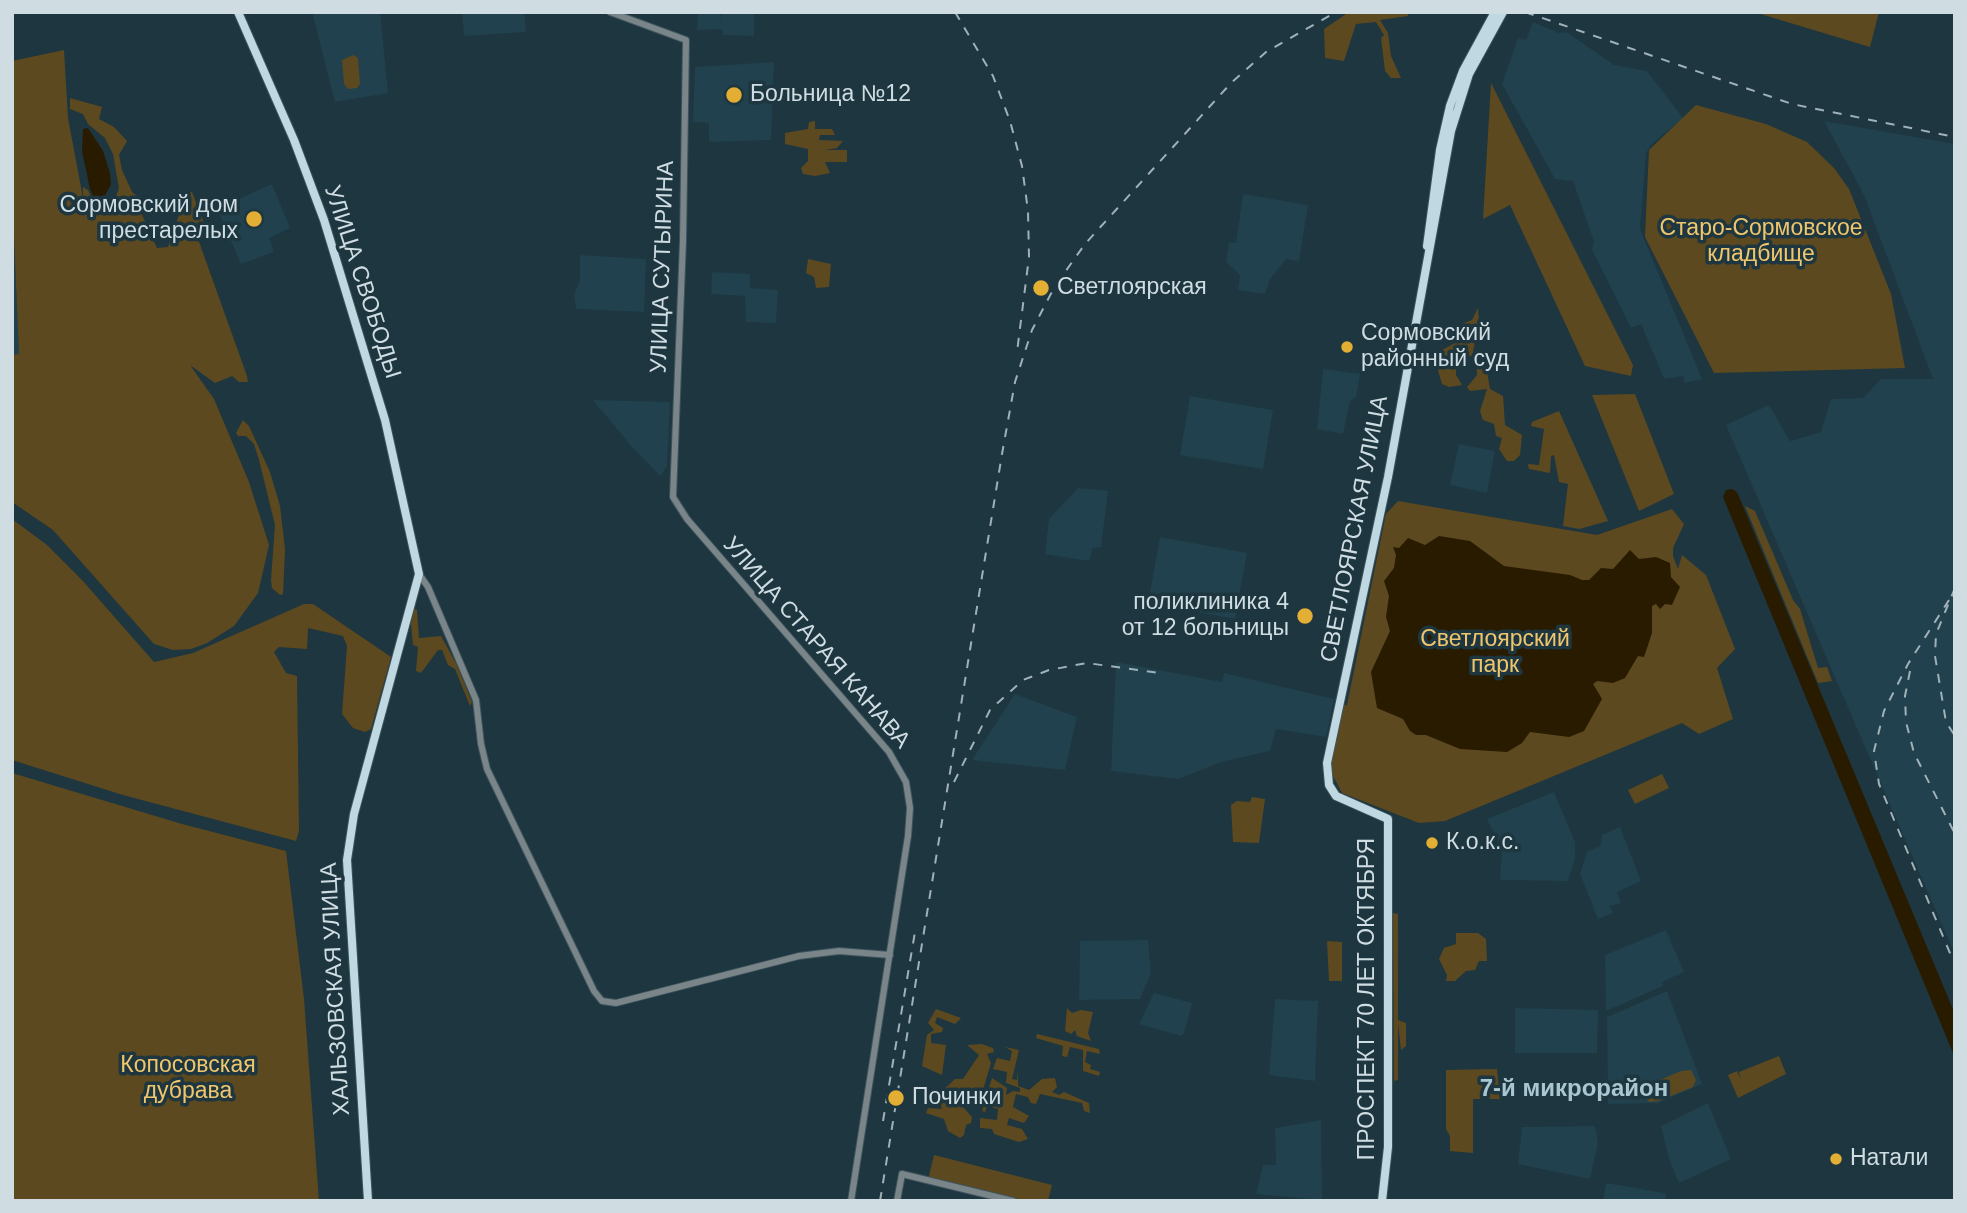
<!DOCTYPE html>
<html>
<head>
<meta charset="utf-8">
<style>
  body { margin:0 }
  #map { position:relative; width:1967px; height:1213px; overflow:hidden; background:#1e363f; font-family:Helvetica,sans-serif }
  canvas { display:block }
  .frame { position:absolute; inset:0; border:14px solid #cfdde3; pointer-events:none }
</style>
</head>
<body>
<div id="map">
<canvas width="1967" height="1213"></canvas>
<div class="frame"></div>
</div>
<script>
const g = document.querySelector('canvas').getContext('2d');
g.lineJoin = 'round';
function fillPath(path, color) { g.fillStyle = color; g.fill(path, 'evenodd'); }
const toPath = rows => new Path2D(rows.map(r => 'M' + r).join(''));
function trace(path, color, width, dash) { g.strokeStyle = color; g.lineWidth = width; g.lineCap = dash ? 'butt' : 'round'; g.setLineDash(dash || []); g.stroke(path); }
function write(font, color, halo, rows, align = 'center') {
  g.font = font + ' Helvetica,sans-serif'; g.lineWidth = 7; g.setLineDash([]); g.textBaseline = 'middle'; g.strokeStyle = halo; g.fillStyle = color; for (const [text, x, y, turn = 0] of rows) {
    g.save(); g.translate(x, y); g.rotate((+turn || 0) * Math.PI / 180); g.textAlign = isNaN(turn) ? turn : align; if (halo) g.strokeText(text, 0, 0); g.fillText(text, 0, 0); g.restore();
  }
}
fillPath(toPath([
  [312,12,380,12,388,93,335,102],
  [462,12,524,12,526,32,464,36],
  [698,12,720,12,722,26,721,12,754,12,754,36,723,35,722,29,697,30],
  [1533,22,1559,33,1567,32,1614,65,1647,71,1683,118,1652,144,1646,153,1640,229,1702,379,1685,383,1683,376,1664,379,1641,324,1631,328,1592,250,1594,242,1573,181,1555,179,1502,84,1518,38,1526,40],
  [774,62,771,140,709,142,709,123,693,122,695,67],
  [1824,121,1955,144,1955,955,1726,425,1769,405,1790,441,1821,432,1831,399,1863,398,1881,379,1933,379,1864,195],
  [272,184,290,228,269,238,274,252,241,264,217,209],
  [12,190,19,354,12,355],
  [1243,194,1308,205,1299,261,1286,259,1270,279,1265,294,1238,290,1240,275,1226,262,1229,243,1236,243],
  [580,255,646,259,644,312,576,309,574,295,580,280],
  [712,272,750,274,750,288,778,290,776,323,746,322,745,296,711,294],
  [1323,369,1360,374,1356,397,1350,401,1343,434,1317,429],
  [1190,396,1273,410,1263,469,1180,455],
  [593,400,670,402,667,466,660,476,632,447],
  [1459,444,1495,451,1487,493,1450,485],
  [1078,488,1108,491,1101,547,1093,548,1089,561,1045,554,1049,519],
  [1160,537,1247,553,1235,619,1148,603],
  [1116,662,1222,682,1224,673,1334,699,1326,737,1276,729,1270,751,1221,762,1178,779,1111,771],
  [1015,694,1077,717,1065,770,972,760],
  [1554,792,1575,842,1575,858,1568,881,1500,880,1502,849,1487,819],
  [1620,827,1641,881,1617,892,1621,903,1610,906,1613,913,1598,919,1580,874,1587,852,1601,845,1602,835],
  [1666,930,1684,972,1662,982,1663,986,1606,1011,1605,955],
  [1148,940,1151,973,1140,999,1079,1000,1080,941],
  [1667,991,1702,1084,1658,1103,1608,1104,1607,1017],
  [1154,993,1192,1003,1184,1033,1181,1036,1139,1024],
  [1275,999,1318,1001,1315,1081,1269,1075],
  [1515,1008,1598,1010,1597,1053,1515,1053],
  [1708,1103,1731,1159,1679,1183,1669,1159,1661,1126],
  [1321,1120,1322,1200,1256,1194,1263,1165,1276,1165,1275,1128],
  [1595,1126,1598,1143,1590,1179,1518,1164,1522,1127],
  [1606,1183,1665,1193,1667,1201,1603,1201]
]), '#20414d');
fillPath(toPath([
  [1349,12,1408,12,1408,16,1380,20,1388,33,1391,56,1401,78,1391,78,1385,71,1381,38,1384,35,1376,22,1356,24,1344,61,1325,58,1324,29],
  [1754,12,1879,12,1870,47],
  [64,50,68,118,83,198,83,187,88,190,94,203,101,205,115,199,119,188,113,154,105,138,88,124,83,114,70,109,70,98,102,107,99,119,114,127,127,141,119,155,122,170,132,192,142,200,142,215,157,248,168,247,187,191,192,192,207,230,198,239,247,376,248,382,239,382,232,376,215,383,190,365,214,399,249,482,269,545,258,593,234,626,207,643,191,649,173,650,154,644,53,530,12,502,12,355,19,354,12,190,12,61],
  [353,55,358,58,360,84,357,88,348,89,344,84,342,60],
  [1491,83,1633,365,1631,376,1585,366,1510,205,1483,219],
  [1696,105,1766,124,1807,142,1834,168,1849,189,1891,294,1905,368,1714,373,1645,237,1649,150],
  [815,121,815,129,832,129,835,135,820,135,819,140,843,141,837,148,825,150,847,150,847,162,825,162,830,173,815,176,803,174,801,168,808,161,808,149,785,144,785,133,808,129,809,122],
  [808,259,831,264,829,287,816,288,814,277,806,273],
  [1478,308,1479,323,1472,356,1460,355,1456,361,1456,375,1462,385,1449,387,1442,384,1438,370,1442,350,1455,343,1459,325,1472,320],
  [1476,355,1485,359,1490,389,1503,396,1505,425,1522,435,1520,455,1514,461,1507,461,1499,449,1502,438,1496,436,1494,424,1483,420,1480,411,1487,389,1470,391,1467,387,1477,375],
  [1635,394,1674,494,1639,511,1592,395],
  [1559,411,1608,521,1579,529,1563,526,1568,484,1559,482,1554,455,1551,456,1550,473,1529,469,1528,464,1539,465,1544,429,1531,426,1532,422],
  [243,420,249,426,270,472,280,506,285,549,283,594,280,595,272,588,271,580,275,525,259,460,254,444,246,436,238,436,236,433],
  [1398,501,1597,535,1672,509,1684,524,1673,548,1673,556,1678,569,1682,555,1706,575,1735,649,1717,668,1733,719,1699,734,1682,723,1445,821,1419,823,1342,793,1330,770,1341,706,1347,705,1386,514],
  [1745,506,1755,511,1793,600,1800,609,1818,668,1827,667,1832,681,1818,683],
  [12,519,47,545,82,580,154,662,193,653,304,604,313,604,391,657,371,729,365,732,353,728,342,714,347,646,343,636,308,628,307,649,279,647,274,652,286,673,297,676,299,831,296,841,123,795,12,760],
  [414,608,417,610,419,638,441,636,456,663,472,702,470,706,455,669,448,665,442,650,438,650,421,673,416,671,418,647,413,645,411,624],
  [12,773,182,824,286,851,304,999,319,1201,12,1201],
  [1662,774,1669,788,1635,804,1628,790],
  [1252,797,1265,799,1259,843,1233,842,1231,805,1237,801,1250,802],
  [1393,913,1398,914,1398,1020,1406,1023,1406,1046,1401,1050,1398,1023,1398,1080,1394,1081],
  [1456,933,1478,933,1486,939,1487,961,1479,961,1475,970,1466,971,1455,981,1446,981,1447,975,1439,959,1444,948,1456,944],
  [1327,941,1342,942,1342,981,1329,981],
  [1067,1008,1072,1013,1081,1010,1093,1012,1088,1033,1091,1041,1077,1036,1075,1030,1071,1034,1065,1031],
  [936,1009,961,1018,955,1024,937,1017,935,1023,943,1028,942,1032,931,1034,931,1043,946,1045,942,1075,922,1066,927,1035,934,1030,928,1023],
  [1037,1034,1099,1049,1100,1054,1087,1051,1085,1062,1091,1065,1090,1069,1100,1072,1099,1076,1083,1071,1083,1050,1070,1047,1067,1057,1062,1056,1063,1046,1036,1038],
  [982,1044,993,1048,994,1052,987,1054,991,1063,980,1100,965,1099,963,1107,972,1117,971,1123,966,1125,964,1135,960,1138,948,1131,944,1119,926,1113,928,1108,942,1109,937,1096,955,1079,963,1079,979,1055,967,1045],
  [1005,1047,1019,1050,1012,1079,1017,1080,1018,1071,1018,1086,1029,1090,1042,1079,1055,1078,1057,1087,1052,1092,1059,1095,1064,1092,1089,1103,1090,1113,1084,1111,1082,1103,1040,1094,1036,1104,1031,1103,1028,1097,1016,1094,1013,1107,1029,1116,1024,1123,1009,1118,1007,1125,1022,1129,1028,1139,1019,1142,994,1134,992,1129,980,1128,980,1118,997,1120,998,1109,987,1106,985,1112,982,1111,992,1078,1007,1088,1006,1095,1013,1091,1020,1092,1020,1088,1006,1083,1007,1072,993,1069,997,1058,1010,1061,1012,1051],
  [1779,1056,1786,1074,1738,1098,1728,1075,1737,1071,1741,1079,1739,1072],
  [1497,1069,1500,1099,1473,1099,1473,1153,1450,1151,1450,1136,1446,1129,1446,1070],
  [1691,1070,1696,1080,1693,1087,1658,1101,1650,1102,1643,1097,1648,1085,1681,1071],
  [934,1155,1052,1185,1048,1201,1013,1201,928,1180]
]), '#5d491f');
fillPath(toPath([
  [88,128,103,151,110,173,111,185,103,198,93,196,90,189,82,151,83,129],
  [1732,489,1737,492,1955,1014,1955,1058,1723,497,1726,490],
  [1439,536,1470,541,1504,566,1570,575,1582,580,1589,580,1601,568,1613,569,1630,550,1639,559,1656,557,1670,563,1671,577,1680,587,1672,605,1665,604,1660,609,1656,604,1652,606,1652,633,1644,657,1638,656,1625,678,1613,683,1597,681,1593,684,1602,699,1584,731,1569,737,1530,732,1522,743,1507,752,1460,749,1426,735,1416,735,1410,731,1403,719,1377,708,1371,672,1390,631,1386,617,1389,596,1384,581,1394,568,1396,555,1393,547,1399,548,1408,538,1425,545]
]), '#291b00');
const minor = toPath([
  [610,12,686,40,683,241,673,497,687,519,889,752,906,782,910,808,908,836,851,1201],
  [419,574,428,587,476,700,481,744,487,769,594,991,602,1001,616,1003,799,956,839,951,890,955],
  [897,1201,902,1174,1013,1201]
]);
const major = toPath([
  [238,12,294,140,324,220,385,420,419,574,354,814,347,860,368,1201],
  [1427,246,1440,150,1450,106,1463,71,1495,12],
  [1382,1201,1388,1147,1388,819,1336,796,1329,785,1327,763,1388,477,1451,131,1469,74,1503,12]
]);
trace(minor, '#3e545d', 8);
trace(major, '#3e545d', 10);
trace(minor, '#798589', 6);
trace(major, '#c0d8e2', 8);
trace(toPath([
  [955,12,993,76,1010,121,1022,166,1028,211,1029,257,1017,352],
  [1525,12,1792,104,1955,137],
  [1955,588,1936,634,1935,656,1946,722,1955,736],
  [1949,600,1908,664,1884,711,1874,751,1879,784,1955,965],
  [1910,671,1905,696,1906,722,1914,753,1955,834],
  [954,782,990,710,1023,680,1049,670,1087,663,1159,673],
  [883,1121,915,932],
  [880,1201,1002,454,1015,382,1032,330,1055,286,1085,244,1231,83,1266,52,1336,12]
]), '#a0b1b8', 2, [9, 9]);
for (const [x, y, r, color] of [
  [734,95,9,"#e3ae34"],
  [254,219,9,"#e3ae34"],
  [1041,288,9,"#e3ae34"],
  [1347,347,7,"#e3ae34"],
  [1305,616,9,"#e3ae34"],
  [1432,843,7,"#e3ae34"],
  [896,1098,9,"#e3ae34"],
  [1836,1159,7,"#e3ae34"]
]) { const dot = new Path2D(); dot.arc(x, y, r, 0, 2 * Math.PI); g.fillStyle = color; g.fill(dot); trace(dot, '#1e363f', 2.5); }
write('23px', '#cfdde3', '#1e363f', [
  ["Больница №12",750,95],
  ["Сормовский дом",238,206,"right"],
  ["престарелых",238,232,"right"],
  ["Светлоярская",1057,288],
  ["Сормовский",1361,334],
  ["районный суд",1361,360],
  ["поликлиника 4",1289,603,"right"],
  ["от 12 больницы",1289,629,"right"],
  ["К.о.к.с.",1446,843],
  ["Починки",912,1098],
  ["Натали",1850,1159]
], 'left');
write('23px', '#f0c66d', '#1e363f', [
  ["Старо-Сормовское",1761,229],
  ["кладбище",1761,255],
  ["Светлоярский",1495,640],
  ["парк",1495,666],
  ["Копосовская",188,1066],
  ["дубрава",188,1092]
]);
write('23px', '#cfdde3', '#1e363f', [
  ["УЛИЦА СУТЫРИНА",663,267,-88],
  ["УЛИЦА СВОБОДЫ",362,282,72],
  ["СВЕТЛОЯРСКАЯ УЛИЦА",1355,529,-79],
  ["УЛИЦА СТАРАЯ КАНАВА",816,643,49],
  ["ХАЛЬЗОВСКАЯ УЛИЦА",336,989,-93],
  ["ПРОСПЕКТ 70 ЛЕТ ОКТЯБРЯ",1368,999,-90]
]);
write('bold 24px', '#aac6d1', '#1e363f', [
  ["7-й микрорайон",1574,1089]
]);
</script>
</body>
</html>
